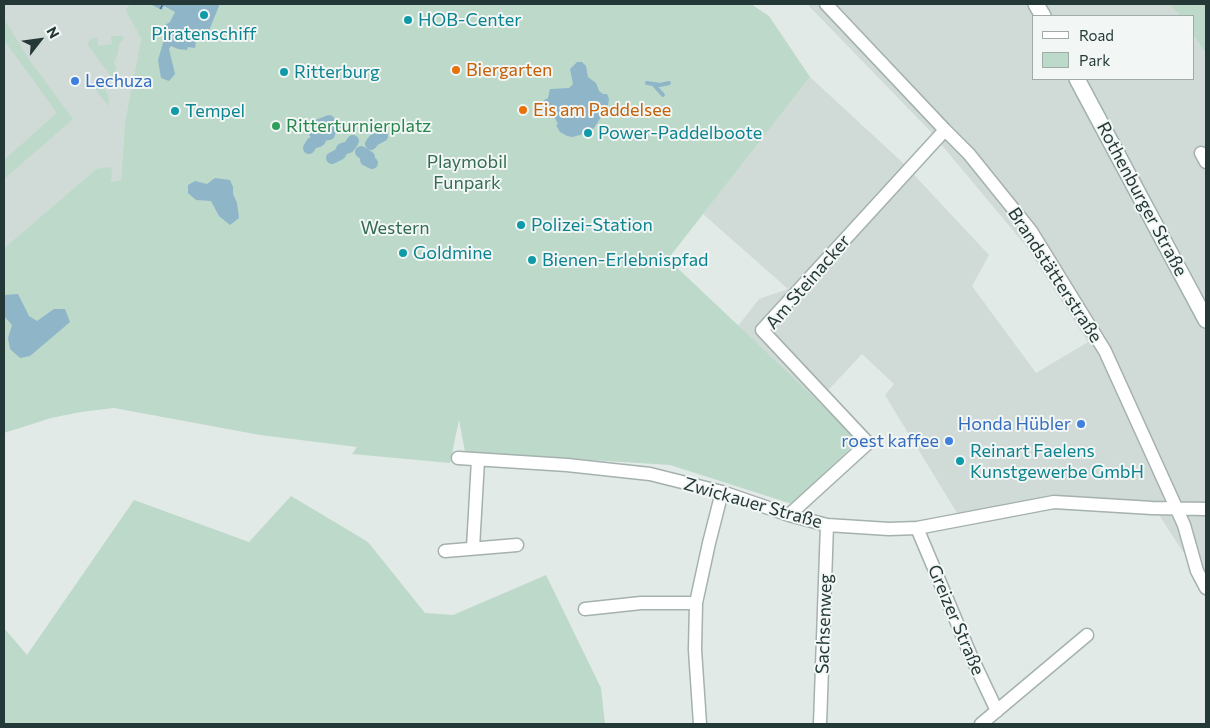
<!DOCTYPE html>
<html>
<head>
<meta charset="utf-8">
<style>
  body { margin:0 }
  #map { position:relative; width:1210px; height:728px; overflow:hidden; background:#e2eae8; font-family:Commissioner,sans-serif }
  canvas { display:block }
  .frame { position:absolute; inset:0; border:5px solid #243937; pointer-events:none }
  .legend { position:absolute; left:1032px; top:15px; width:162px; height:65px; box-sizing:border-box; background:#f2f7f5; border:1px solid #a0aba9; margin:0; padding:6px 9px; list-style:none; font-size:15px; color:#243937 }
  .legend li { display:flex; align-items:center; gap:10px; height:25px }
  .legend b { width:25px; border:1px solid #a0aba9 }
  .north { position:absolute; left:15px; top:15px; width:50px; height:50px; -webkit-text-stroke:4px #f2f7f5; paint-order:stroke; rotate:60deg; font-size:14px; font-weight:700; line-height:20px; text-align:center; color:#243937 }
  .north::after { content:''; display:block; margin:auto; width:18px; height:22px; background:#243937; clip-path:polygon(50% 0,100% 100%,50% 72%,0 100%) }
</style>
</head>
<body>
<div id="map">
<canvas width="1210" height="728"></canvas>
<div class="frame"></div>
<ul class="legend">
<li><b style="height:6px;background:#fff"></b>Road</li>
<li><b style="height:14px;background:#bdd9ca"></b>Park</li>
</ul>
<div class="north">N</div>
</div>
<script>
const g = document.querySelector('canvas').getContext('2d');
g.lineJoin = 'round';
function fillPath(path, color) { g.fillStyle = color; g.fill(path, 'evenodd'); }
const toPath = rows => new Path2D(rows.map(r => 'M' + r).join(''));
function trace(path, color, width, dash) { g.strokeStyle = color; g.lineWidth = width; g.lineCap = dash ? 'butt' : 'round'; g.setLineDash(dash || []); g.stroke(path); }
function write(font, color, halo, rows, align = 'center') {
  g.font = font + ' Commissioner,sans-serif'; g.lineWidth = 4; g.setLineDash([]); g.textBaseline = 'middle'; g.strokeStyle = halo; g.fillStyle = color; for (const [text, x, y, turn = 0] of rows) {
    g.save(); g.translate(x, y); g.rotate((+turn || 0) * Math.PI / 180); g.textAlign = isNaN(turn) ? turn : align; if (halo) g.strokeText(text, 0, 0); g.fillText(text, 0, 0); g.restore();
  }
}
fillPath(toPath([
  [4,4,131,4,125,9,141,39,125,122,121,180,111,182,96,169,4,248],
  [807,4,1170,4,1180,16,1034,16,1034,79,1194,79,1194,36,1206,54,1206,587,1159,515,1068,506,960,518,885,395,894,384,862,354,818,401,738,326,759,299,788,289,703,214,810,77,902,162,989,255,972,286,1036,373,1088,342,1026,246,930,131]
]), '#d0dad7');
fillPath(toPath([
  [131,4,751,4,769,16,810,77,668,259,818,401,858,441,792,504,670,465,465,452,459,420,450,463,352,454,357,447,260,435,114,408,81,412,51,418,4,433,4,248,96,169,112,167,111,182,121,180,125,122,141,39,125,9],
  [1170,4,1206,4,1206,54,1194,36,1194,16,1180,16],
  [4,19,30,61,73,119,4,179,4,160,57,113,4,40],
  [111,36,122,36,124,39,120,42,117,56,114,62,116,69,114,78,105,89,109,98,108,106,94,87,110,75,87,44,91,39,97,38,98,46,112,44],
  [291,496,368,542,425,613,453,615,546,575,601,688,605,724,4,724,4,628,27,655,134,500,249,542]
]), '#bdd9ca');
fillPath(toPath([
  [150,4,219,4,219,6,208,33,202,34,198,41,196,41,195,48,188,47,187,50,178,49,171,46,169,49,175,74,169,81,161,78,158,60,165,36,165,25,170,22,175,12,164,6,162,10],
  [577,62,582,62,586,66,588,77,596,83,599,91,603,94,607,94,609,99,607,111,601,117,594,128,588,133,572,137,567,136,560,132,556,125,558,124,555,118,550,112,548,113,542,107,541,102,548,98,550,89,569,88,573,84,570,69],
  [215,178,230,180,233,187,233,194,237,203,239,218,230,225,219,216,211,201,196,200,188,193,188,185,195,181,207,184],
  [18,294,29,316,37,321,54,309,65,309,70,322,30,356,20,358,10,349,8,338,12,325,4,316,4,295]
]), '#8fb5c9');
trace(toPath([
  [647,83,660,85,669,83],
  [654,85,663,95]
]), '#8fb5c9', 4);
trace(toPath([
  [315,133,319,131,319,125,329,121],
  [371,144,374,140,382,136],
  [309,148,312,143,319,141,323,135,329,134,331,127,338,127],
  [361,152,369,157,366,160,372,163],
  [332,158,340,154,342,149,349,147,353,141]
]), '#8fb5c9', 12);
trace(toPath([
  [160,9,163,4]
]), '#25546e', 1, [6, 5]);
const street = toPath([
  [826,4,945,130,969,154,1031,231,1105,351,1184,525,1197,571,1206,588],
  [1201,153,1206,162],
  [458,458,567,465,650,474,722,492,789,515,827,525,889,529,917,528,1054,502,1152,508,1206,509],
  [789,515,868,443,762,330,945,130],
  [917,528,971,656,997,711],
  [473,548,478,460],
  [445,551,517,545],
  [585,609,641,603,696,603],
  [700,724,695,650,696,603,709,543,722,492],
  [820,724,827,525],
  [981,724,1087,635]
]);
const secondary = toPath([
  [1036,4,1043,16],
  [1077,79,1206,320]
]);
trace(street, '#a5b1af', 15);
trace(secondary, '#9fb2ae', 18);
trace(street, '#fff', 12);
trace(secondary, '#fff', 15);
for (const [x, y, r, color] of [
  [204,15,5,"#0f9aa8"],
  [408,20,5,"#0f9aa8"],
  [456,70,5,"#e8710a"],
  [284,72,5,"#0f9aa8"],
  [75,81,5,"#3f7fe0"],
  [523,110,5,"#e8710a"],
  [175,111,5,"#0f9aa8"],
  [276,126,5,"#2e9e5b"],
  [588,133,5,"#0f9aa8"],
  [521,225,5,"#0f9aa8"],
  [403,253,5,"#0f9aa8"],
  [532,260,5,"#0f9aa8"],
  [1081,424,5,"#3f7fe0"],
  [949,441,5,"#3f7fe0"],
  [960,461,5,"#0f9aa8"]
]) { const dot = new Path2D(); dot.arc(x, y, r, 0, 2 * Math.PI); g.fillStyle = color; g.fill(dot); trace(dot, '#f2f7f5', 2); }
write('18px', '#0d838f', '#f2f7f5', [
  ["HOB-Center",418,20],
  ["Piratenschiff",204,34,"center"],
  ["Ritterburg",294,72],
  ["Tempel",185,111],
  ["Power-Paddelboote",598,133],
  ["Polizei-Station",531,225],
  ["Goldmine",413,253],
  ["Bienen-Erlebnispfad",542,260],
  ["Reinart Faelens",970,451],
  ["Kunstgewerbe GmbH",970,472]
], 'left');
write('18px', '#c56008', '#f2f7f5', [
  ["Biergarten",466,70],
  ["Eis am Paddelsee",533,110]
], 'left');
write('18px', '#366cbe', '#f2f7f5', [
  ["Lechuza",85,81,"left"],
  ["Honda Hübler",1071,424],
  ["roest kaffee",939,441]
], 'right');
write('18px', '#27864d', '#f2f7f5', [
  ["Ritterturnierplatz",286,126]
], 'left');
write('18px', '#336b53', '#f2f7f5', [
  ["Playmobil",467,162],
  ["Funpark",467,183],
  ["Western",395,228]
]);
write('18px', '#243937', '#f2f7f5', [
  ["Rothenburger Straße",1142,199,62],
  ["Brandstätterstraße",1055,275,57],
  ["Am Steinacker",808,282,-49],
  ["Zwickauer Straße",753,503,16],
  ["Greizer Straße",956,620,67],
  ["Sachsenweg",824,624,-88]
]);
</script>
</body>
</html>
